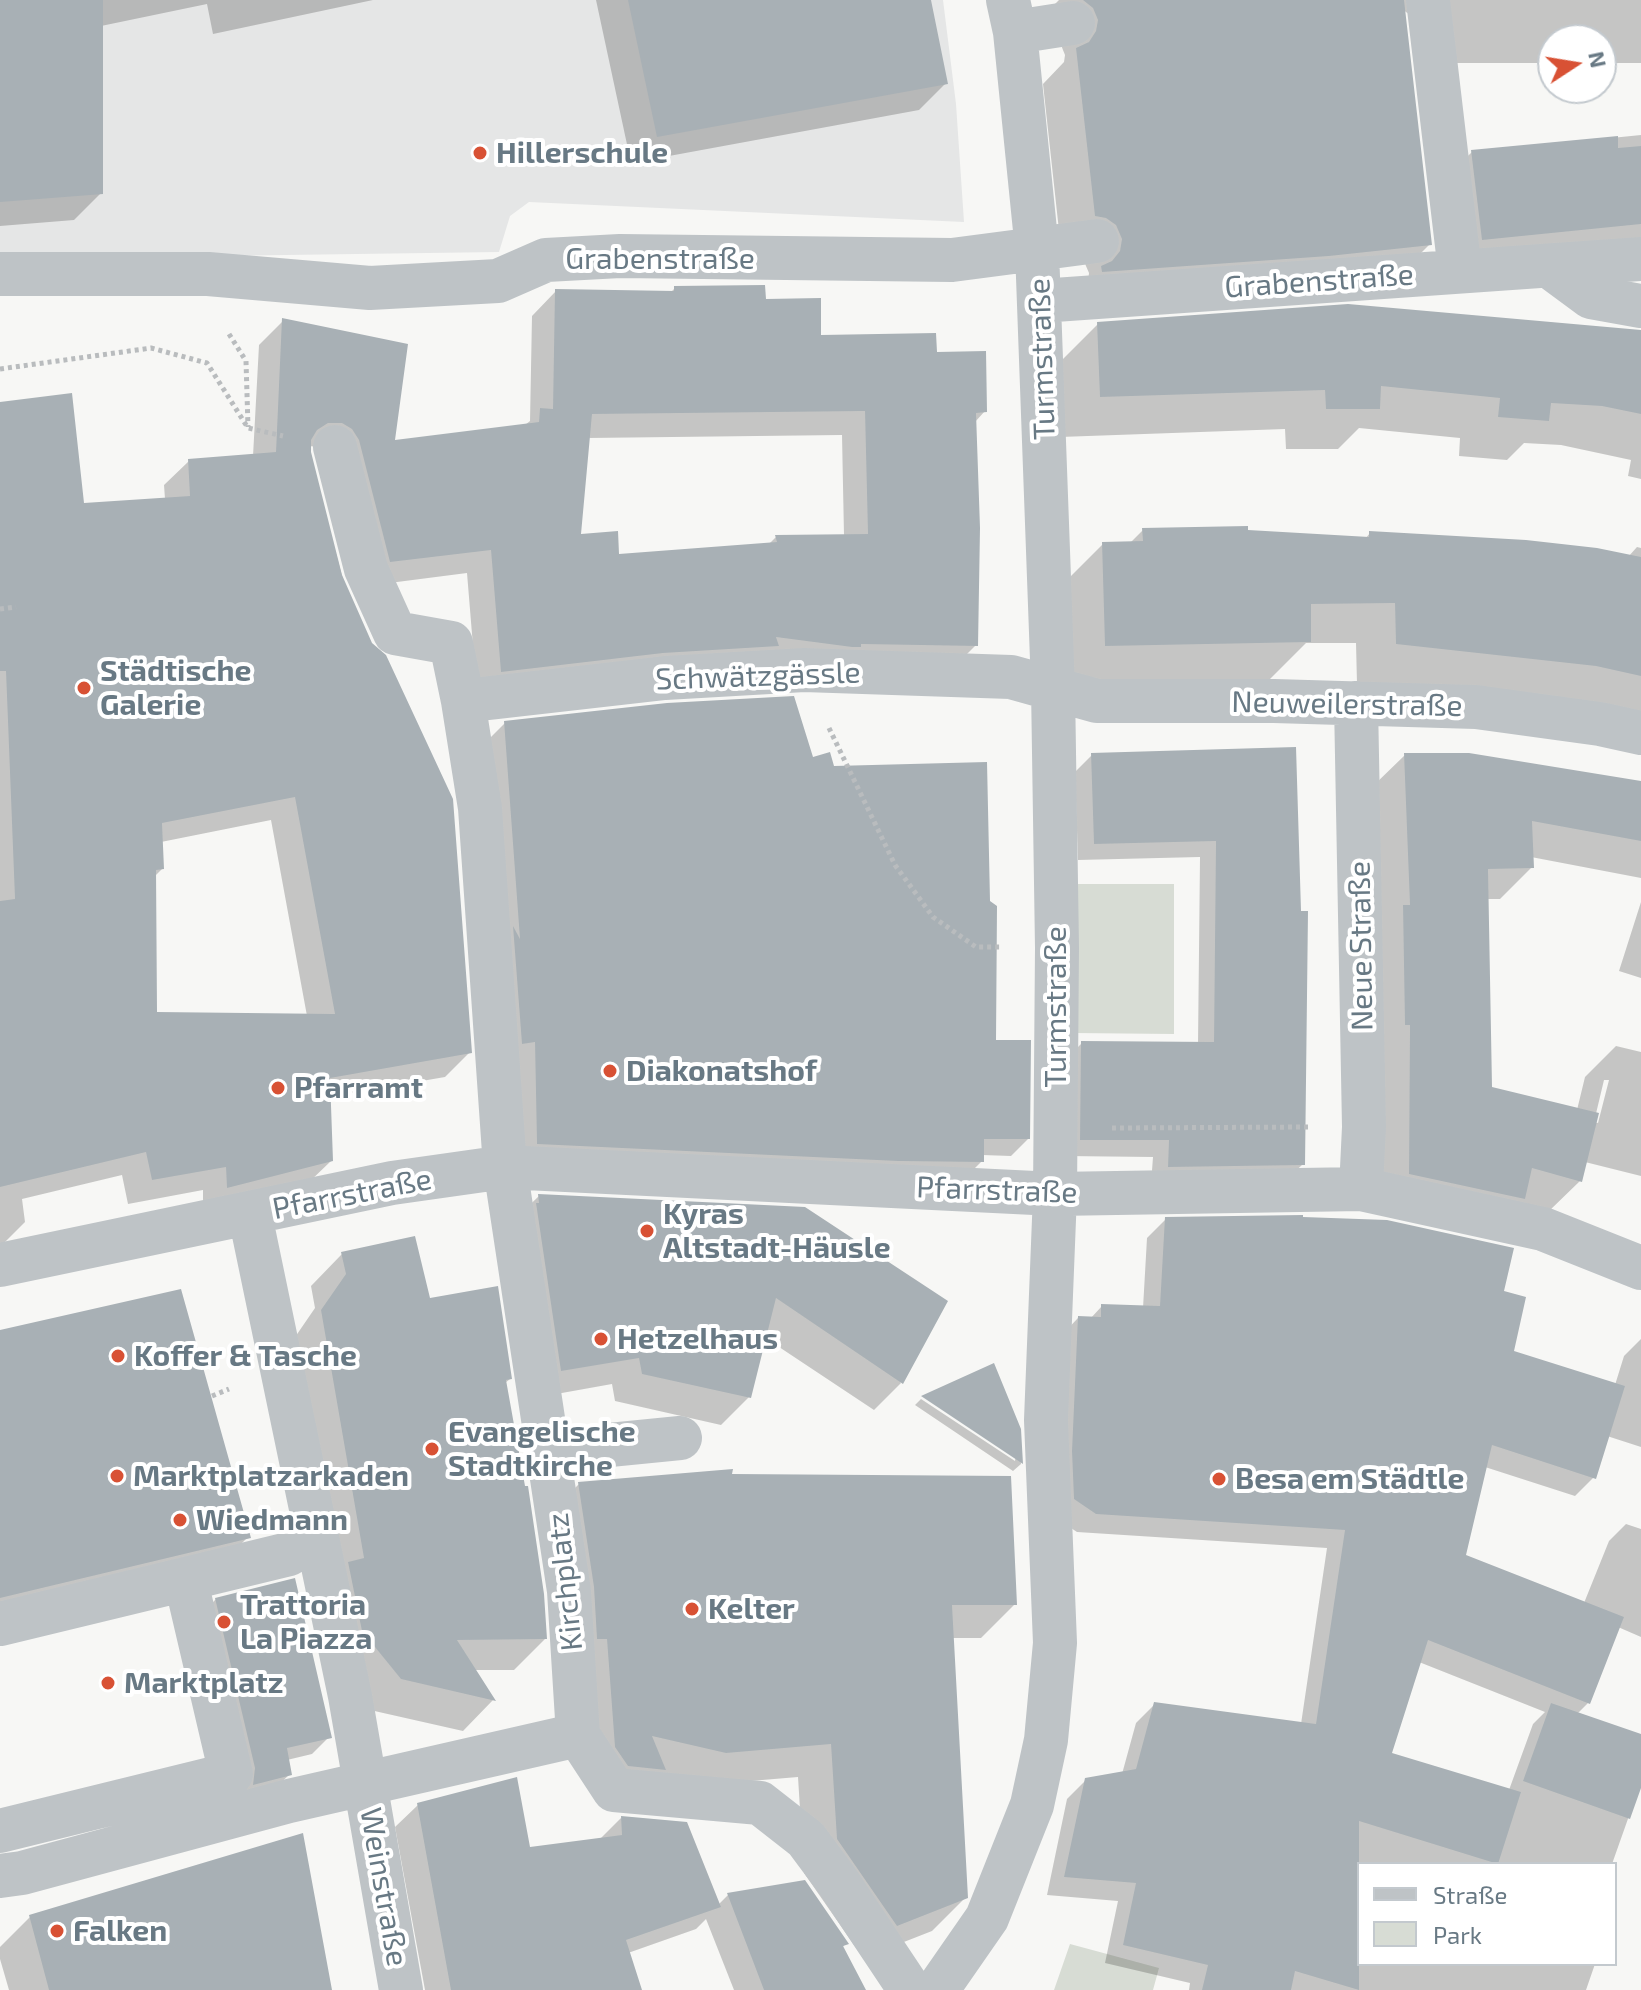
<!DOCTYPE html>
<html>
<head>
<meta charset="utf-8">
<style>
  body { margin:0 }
  #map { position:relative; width:1641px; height:1990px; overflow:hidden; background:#f7f7f5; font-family:"Exo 2",sans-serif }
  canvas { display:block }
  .legend { position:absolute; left:1357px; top:1862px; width:260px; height:104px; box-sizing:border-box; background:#fff; border:2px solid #c3c9ce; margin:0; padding:10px 14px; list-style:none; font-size:24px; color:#687984 }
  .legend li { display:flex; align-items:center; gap:16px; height:40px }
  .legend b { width:40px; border:2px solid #c3c9ce }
  .north { position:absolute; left:1537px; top:24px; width:80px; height:80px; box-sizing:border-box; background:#fff; border:2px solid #c3c9ce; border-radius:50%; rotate:78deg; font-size:22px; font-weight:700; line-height:32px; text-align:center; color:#687984 }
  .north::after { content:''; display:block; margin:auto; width:28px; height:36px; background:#d85134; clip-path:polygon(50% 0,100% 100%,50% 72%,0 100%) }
</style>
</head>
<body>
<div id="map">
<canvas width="1641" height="1990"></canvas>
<ul class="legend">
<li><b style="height:10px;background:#bec3c6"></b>Straße</li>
<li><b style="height:22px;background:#d7dcd4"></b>Park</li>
</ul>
<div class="north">N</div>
</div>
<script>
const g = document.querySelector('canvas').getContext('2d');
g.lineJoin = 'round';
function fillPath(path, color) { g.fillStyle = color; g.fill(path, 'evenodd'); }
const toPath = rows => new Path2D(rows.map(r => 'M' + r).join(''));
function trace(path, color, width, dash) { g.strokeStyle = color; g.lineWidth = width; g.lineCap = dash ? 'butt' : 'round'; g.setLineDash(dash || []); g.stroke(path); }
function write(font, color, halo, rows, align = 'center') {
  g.font = font + ' "Exo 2",sans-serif'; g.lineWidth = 8; g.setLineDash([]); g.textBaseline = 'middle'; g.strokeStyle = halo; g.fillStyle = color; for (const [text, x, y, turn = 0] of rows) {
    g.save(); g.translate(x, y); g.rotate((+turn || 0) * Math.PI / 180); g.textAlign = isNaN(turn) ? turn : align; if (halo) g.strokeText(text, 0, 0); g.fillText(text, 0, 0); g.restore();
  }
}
fillPath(toPath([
  [0,0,943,0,956,104,964,222,529,202,510,216,499,252,0,259]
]), '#e5e6e6');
fillPath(toPath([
  [1073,884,1174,884,1174,1034,1073,1033],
  [1070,1944,1159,1968,1153,1990,1054,1990]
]), '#d7dcd4');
fillPath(toPath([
  [0,0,373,0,213,34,207,4,101,26,101,193,74,220,0,226],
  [596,0,929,0,946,83,919,110,631,163],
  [1059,0,1641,0,1641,63,1601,63,1601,40,1553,40,1553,63,1424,63,1414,18,1402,9,1430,244,1396,278,1088,282,1089,273,1083,259,1061,249,1043,84,1064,62,1065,55,1059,40,1036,23],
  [1641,135,1641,259,1442,279,1431,192,1472,152],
  [675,288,764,301,819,337,935,354,985,411,975,422,976,645,951,670,477,695,467,573,366,586,318,447,309,446,309,453,470,1052,445,1077,329,1097,331,1161,306,1185,203,1211,203,1190,128,1204,122,1175,22,1199,25,1222,0,1247,0,404,82,505,165,499,164,485,189,461,253,456,259,345,283,321,393,442,525,425,530,421,532,316,556,291,670,293],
  [842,435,844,536,776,537,768,545,617,556,579,536,588,438],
  [271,820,307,1016,155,1014,154,877,162,869,161,842],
  [1098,324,1641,336,1641,479,1628,476,1631,460,1561,445,1524,443,1507,460,1459,456,1460,438,1359,428,1338,449,1286,449,1285,429,1060,437,1058,364],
  [1143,530,1246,532,1365,539,1370,533,1628,557,1637,547,1641,548,1641,725,1357,684,1356,643,1306,643,1268,681,1065,685,1063,584,1103,544,1130,543],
  [505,723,812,759,833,768,988,902,994,1042,1028,1139,1011,1156,982,1155,982,1161,965,1178,521,1160,488,740],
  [1294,749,1303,1164,1285,1181,1151,1184,1153,1157,1064,1156,1065,1060,1082,1043,1198,1044,1200,857,1078,860,1075,772,1092,755],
  [1405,755,1641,785,1641,878,1531,857,1532,867,1500,899,1487,899,1491,1088,1577,1110,1585,1077,1616,1046,1641,1052,1641,1176,1585,1162,1580,1181,1548,1212,1378,1205,1373,786],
  [1604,1080,1609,1080,1598,1123,1594,1122],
  [1641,902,1641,978,1619,971],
  [539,1196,805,1209,901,1383,874,1410,764,1337,749,1397,721,1425,615,1401,612,1384,534,1398,511,1223],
  [1166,1219,1502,1293,1512,1353,1615,1385,1624,1356,1641,1339,1641,1447,1607,1436,1594,1477,1575,1496,1485,1467,1464,1556,1584,1603,1609,1541,1626,1524,1641,1529,1641,1637,1618,1627,1588,1703,1577,1714,1641,1737,1641,1782,1612,1864,1359,1864,1359,1964,1595,1964,1586,1990,1189,1990,1190,1983,1105,1963,1118,1901,1047,1895,1067,1799,1086,1780,1122,1774,1136,1723,1155,1704,1301,1724,1327,1548,1077,1532,1056,1518,1060,1337,1078,1318,1090,1319,1102,1306,1143,1308,1147,1238],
  [1419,1662,1545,1712,1533,1724,1509,1790,1390,1754],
  [342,1254,428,1301,510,1379,505,1383,524,1489,545,1639,514,1670,474,1670,493,1700,463,1731,370,1710,291,1343,315,1308,311,1286],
  [0,1332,248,1537,217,1568,0,1621],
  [921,1399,1015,1461,1019,1430,1021,1464,1013,1471,915,1405],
  [729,1476,1015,1604,981,1638,952,1638,966,1897,932,1931,863,1958,804,1873,798,1777,691,1786,594,1799,545,1518,579,1484],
  [216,1599,329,1737,312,1754,287,1760,290,1774,272,1791,237,1801,199,1617],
  [418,1805,528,1850,599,1840,621,1818,718,1905,728,1895,804,1882,846,1943,842,1948,864,1990,734,1990,706,1919,696,1929,628,1953,640,1990,425,1990,395,1827],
  [30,1917,330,1990,9,1990,0,1959,0,1947]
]), '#0003');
fillPath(toPath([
  [0,0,103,0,103,194,0,202],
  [628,0,931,0,948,84,657,137],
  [1083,0,1404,0,1432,245,1329,256,1102,272,1101,266,1112,261,1120,251,1122,239,1116,225,1106,218,1095,216,1076,48,1089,42,1096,31,1098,20,1093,8],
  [1618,136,1618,148,1641,146,1641,224,1482,240,1471,150],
  [765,285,766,299,821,298,821,335,936,333,937,352,986,351,987,412,976,413,980,528,978,646,861,644,861,647,852,647,776,637,779,646,663,653,501,672,491,550,390,562,359,440,352,429,342,423,328,423,317,430,311,440,311,452,342,575,372,643,386,655,453,799,472,1053,330,1078,333,1161,227,1188,226,1167,152,1180,146,1152,0,1187,0,901,15,899,6,671,0,671,0,402,72,393,84,503,190,496,188,459,276,452,282,318,408,344,395,440,539,422,540,408,553,409,555,289,674,291,674,286],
  [865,411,868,534,775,535,777,542,619,554,618,531,581,534,592,414],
  [295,797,335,1014,157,1012,156,870,164,869,162,823],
  [1348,304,1641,330,1641,414,1602,406,1551,403,1549,421,1498,417,1500,398,1381,386,1380,409,1326,409,1325,390,1100,397,1097,322],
  [1248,526,1248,530,1369,537,1369,531,1526,540,1597,548,1641,557,1641,676,1596,666,1396,644,1395,603,1311,604,1311,642,1105,646,1102,542,1143,541,1142,528],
  [794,696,813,757,830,752,834,766,987,762,990,901,997,906,996,1040,1031,1040,1030,1139,984,1139,984,1162,898,1161,537,1144,535,1042,522,1044,513,926,520,939,504,721,667,703],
  [1296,747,1301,911,1308,911,1305,1165,1168,1167,1169,1140,1080,1140,1081,1041,1214,1042,1216,841,1094,844,1091,753],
  [1404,753,1469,753,1641,781,1641,841,1532,821,1534,868,1488,869,1492,1087,1599,1113,1582,1182,1532,1168,1525,1199,1409,1174,1410,1025,1405,1025,1403,905,1410,905],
  [538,1194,805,1207,948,1301,903,1384,776,1298,751,1398,642,1374,639,1358,561,1371,536,1203,539,1203],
  [1303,1215,1303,1217,1387,1220,1514,1248,1504,1291,1526,1297,1514,1351,1625,1386,1596,1479,1492,1445,1466,1555,1624,1617,1590,1704,1428,1640,1392,1753,1521,1792,1498,1864,1359,1821,1359,1990,1295,1971,1291,1990,1202,1990,1208,1965,1123,1945,1136,1883,1064,1877,1085,1778,1136,1769,1154,1702,1316,1724,1345,1530,1096,1514,1074,1499,1072,1451,1078,1316,1101,1317,1101,1304,1160,1306,1165,1217],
  [415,1236,430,1298,498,1286,512,1379,506,1380,525,1486,528,1486,544,1594,547,1639,457,1640,496,1701,401,1679,362,1631,348,1562,364,1558,321,1310,346,1274,341,1252],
  [181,1289,251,1538,0,1598,0,1330],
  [994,1363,1021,1429,1023,1464,921,1396],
  [733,1469,732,1474,1011,1476,1017,1605,952,1605,968,1898,897,1926,837,1839,831,1744,726,1753,652,1736,666,1770,628,1766,615,1747,607,1639,597,1639,594,1587,578,1482],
  [295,1578,332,1738,287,1748,292,1775,253,1785,255,1768,215,1598],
  [1551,1703,1641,1734,1641,1788,1630,1819,1523,1781],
  [517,1777,530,1847,622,1835,621,1816,687,1822,721,1907,626,1940,642,1990,451,1990,417,1803],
  [303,1833,332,1990,49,1990,29,1915],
  [805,1880,849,1944,843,1946,866,1990,764,1990,727,1893]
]), '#a8b0b5');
trace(toPath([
  [229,334,246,361,248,427],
  [0,369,151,348,207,363,248,428,283,436],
  [0,609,16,607],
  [829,728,895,865,933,917,976,947,1000,947],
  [1112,1128,1310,1127],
  [212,1396,229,1389]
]), '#b9bcbe', 5, [4, 4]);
trace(toPath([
  [1428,0,1460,271],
  [1015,32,1073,23],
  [1549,266,1591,297,1641,306],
  [0,274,208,274,370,288,498,281,546,260,620,256,952,260,1097,241],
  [1040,301,1641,259],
  [335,447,366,569,395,633,451,643,463,701,480,808,505,1167,569,1591,578,1735,614,1790,760,1803,806,1839,838,1882,910,1990],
  [463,701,665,678,804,670,1011,677,1097,701,1274,701,1476,707,1600,724,1641,733],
  [1356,703,1364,1127,1361,1189],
  [250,1215,350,1696,401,1990],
  [0,1265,392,1183,505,1167,1055,1194,1361,1189,1543,1229,1641,1268],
  [549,1451,680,1438],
  [0,1624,289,1554],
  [0,1831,231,1774,187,1586],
  [0,1876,22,1873,289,1801,578,1735],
  [937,1990,987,1918,1032,1805,1046,1740,1055,1643,1046,1420,1055,1194,1057,948,1053,687,1037,250,1015,32,1008,0]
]), '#bec3c6', 44);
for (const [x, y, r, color] of [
  [480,153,8,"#d85134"],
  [84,688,8,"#d85134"],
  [610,1071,8,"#d85134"],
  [278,1088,8,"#d85134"],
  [647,1231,8,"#d85134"],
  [601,1339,8,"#d85134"],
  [118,1356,8,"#d85134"],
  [432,1449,8,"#d85134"],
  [117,1476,8,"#d85134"],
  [1219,1479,8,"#d85134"],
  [180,1520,8,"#d85134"],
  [692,1609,8,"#d85134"],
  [224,1622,8,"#d85134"],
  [108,1683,8,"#d85134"],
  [57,1931,8,"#d85134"]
]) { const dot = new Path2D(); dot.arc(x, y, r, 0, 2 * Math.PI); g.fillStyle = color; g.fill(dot); trace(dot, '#fff', 3); }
write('bold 30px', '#687984', '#fff', [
  ["Hillerschule",496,153],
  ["Städtische",100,671],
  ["Galerie",100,705],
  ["Diakonatshof",626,1071],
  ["Pfarramt",294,1088],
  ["Kyras",663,1214],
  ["Altstadt-Häusle",663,1248],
  ["Hetzelhaus",617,1339],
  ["Koffer & Tasche",134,1356],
  ["Evangelische",448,1432],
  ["Stadtkirche",448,1466],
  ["Marktplatzarkaden",133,1476],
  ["Besa em Städtle",1235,1479],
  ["Wiedmann",196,1520],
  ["Trattoria",240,1605],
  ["La Piazza",240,1639],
  ["Kelter",708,1609],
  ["Marktplatz",124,1683],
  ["Falken",73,1931]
], 'left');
write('30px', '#687984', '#fff', [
  ["Grabenstraße",660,259],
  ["Grabenstraße",1319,281,-4],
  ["Turmstraße",1042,359,-92],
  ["Schwätzgässle",758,676,-2],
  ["Neuweilerstraße",1347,704,1],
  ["Neue Straße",1361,946,-91],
  ["Turmstraße",1056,1007,-90],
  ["Pfarrstraße",997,1190,2],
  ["Pfarrstraße",352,1194,-11],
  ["Kirchplatz",565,1582,-96],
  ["Weinstraße",384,1887,80]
]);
</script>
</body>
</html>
